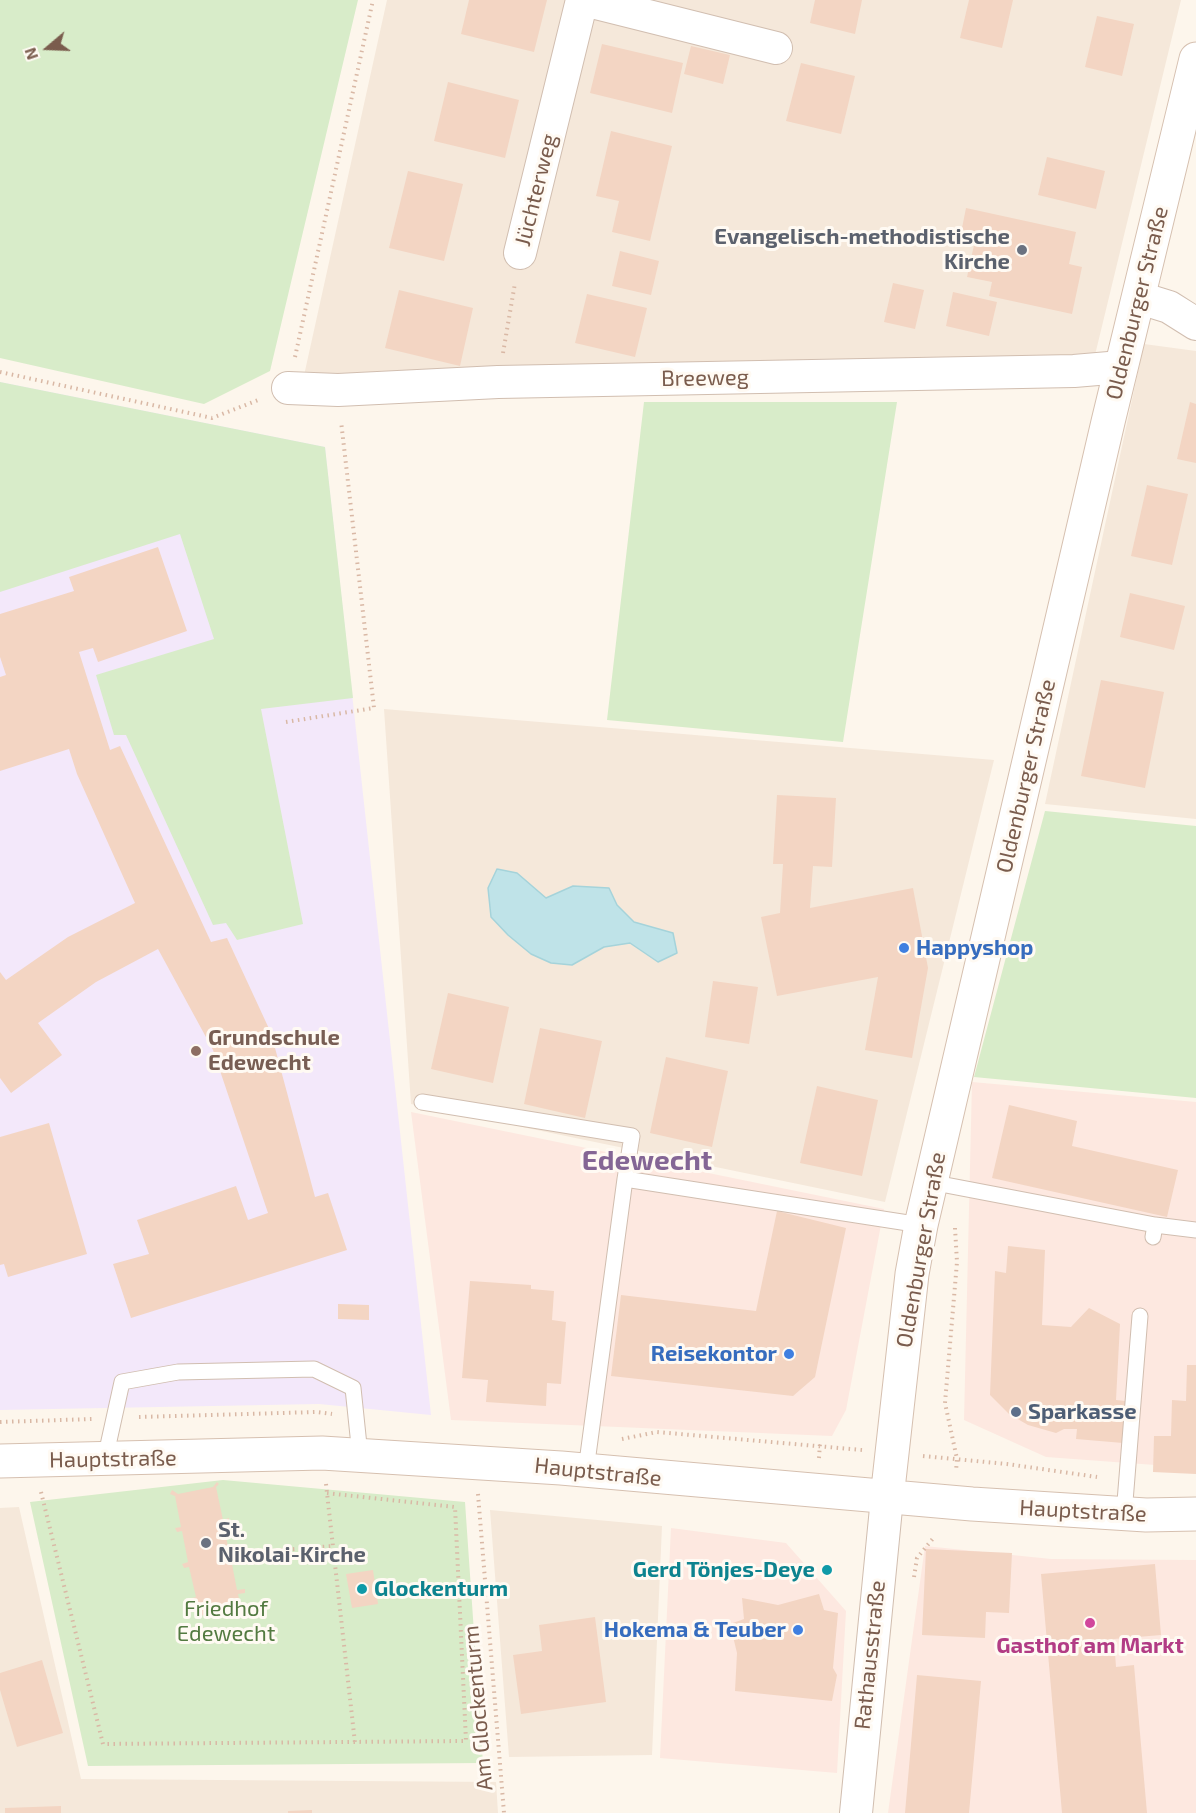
<!DOCTYPE html>
<html>
<head>
<meta charset="utf-8">
<style>
  body { margin:0 }
  #map { position:relative; width:1196px; height:1813px; overflow:hidden; background:#fdf6ec; font-family:"Exo 2",sans-serif }
  canvas { display:block }
  .north { position:absolute; left:18px; top:18px; width:60px; height:60px; -webkit-text-stroke:4px #fffaf3; paint-order:stroke; rotate:251deg; font-size:16px; font-weight:700; line-height:24px; text-align:center; color:#7a5c4d }
  .north::after { content:''; display:block; margin:auto; width:21px; height:27px; background:#7a5c4d; clip-path:polygon(50% 0,100% 100%,50% 72%,0 100%) }
</style>
</head>
<body>
<div id="map">
<canvas width="1196" height="1813"></canvas>
<div class="north">N</div>
</div>
<script>
const g = document.querySelector('canvas').getContext('2d');
g.lineJoin = 'round';
function fillPath(path, color) { g.fillStyle = color; g.fill(path, 'evenodd'); }
const toPath = rows => new Path2D(rows.map(r => 'M' + r).join(''));
function trace(path, color, width, dash) { g.strokeStyle = color; g.lineWidth = width; g.lineCap = dash ? 'butt' : 'round'; g.setLineDash(dash || []); g.stroke(path); }
function write(font, color, halo, rows, align = 'center') {
  g.font = font + ' "Exo 2",sans-serif'; g.lineWidth = 6; g.setLineDash([]); g.textBaseline = 'middle'; g.strokeStyle = halo; g.fillStyle = color; for (const [text, x, y, turn = 0] of rows) {
    g.save(); g.translate(x, y); g.rotate((+turn || 0) * Math.PI / 180); g.textAlign = isNaN(turn) ? turn : align; if (halo) g.strokeText(text, 0, 0); g.fillText(text, 0, 0); g.restore();
  }
}
fillPath(toPath([
  [387,0,1181,0,1095,355,303,380],
  [1144,344,1196,351,1196,819,1045,804],
  [384,709,994,760,885,1202,411,1104],
  [19,1507,81,1779,496,1782,498,1813,0,1813,0,1508],
  [490,1510,662,1526,652,1755,509,1757]
]), '#f5e8da');
fillPath(toPath([
  [972,1082,1196,1102,1196,1468,1046,1457,964,1420],
  [411,1112,884,1209,846,1410,832,1436,451,1420],
  [671,1528,786,1543,846,1611,837,1773,660,1758],
  [925,1546,1051,1559,1196,1560,1196,1813,888,1813]
]), '#fde8e0');
fillPath(toPath([
  [0,382,325,447,431,1415,319,1404,0,1410]
]), '#f3e8fa');
fillPath(toPath([
  [0,0,358,0,270,371,204,404,0,358],
  [0,382,325,447,353,698,261,709,303,924,237,940,226,923,213,925,126,735,114,735,96,675,214,639,180,534,0,592],
  [644,402,897,402,843,742,607,720],
  [1045,811,1196,826,1196,1098,974,1077],
  [223,1480,465,1502,483,1763,88,1766,30,1502]
]), '#d8ecc9');
const water = toPath([
  [497,869,517,873,546,898,573,886,609,888,617,905,634,922,673,933,677,953,658,962,630,943,604,947,572,965,551,963,531,954,508,935,491,917,488,888,497,869]
]);
fillPath(water, '#bfe3e8');
trace(water, '#a5d3da', 1.5);
fillPath(toPath([
  [469,0,547,0,534,52,461,34],
  [815,0,862,0,855,34,810,23],
  [969,0,1013,0,1002,48,960,38],
  [1097,16,1134,24,1122,76,1085,67],
  [602,44,683,63,672,113,590,93],
  [691,46,730,55,723,84,684,74],
  [801,63,855,76,841,134,786,121],
  [448,82,519,100,505,158,434,141],
  [611,131,672,146,650,241,612,232,619,201,596,196],
  [1047,157,1105,171,1096,209,1038,195],
  [408,171,463,184,444,261,389,248],
  [966,208,1076,232,1069,264,1082,267,1072,314,989,296,992,282,967,277,976,236,961,233],
  [620,251,659,261,651,295,612,286],
  [893,283,924,290,915,329,884,322],
  [399,290,473,308,460,366,385,348],
  [953,292,997,302,989,336,946,326],
  [587,294,647,308,635,357,575,343],
  [1190,402,1196,404,1196,463,1177,459],
  [1147,485,1188,494,1172,565,1131,556],
  [158,547,187,631,98,662,93,648,79,652,110,750,120,746,211,942,227,938,271,1033,315,1197,328,1193,347,1250,131,1318,113,1264,149,1254,137,1220,236,1186,248,1220,268,1213,213,1050,158,949,96,982,38,1023,62,1055,11,1093,0,1078,0,972,6,980,68,937,135,903,77,774,69,749,0,771,0,677,6,675,0,657,0,614,74,591,69,577],
  [1130,593,1185,606,1174,650,1120,637],
  [1101,680,1164,692,1145,788,1081,776],
  [777,795,836,798,832,867,813,866,810,908,913,888,928,968,912,1058,865,1050,878,977,777,996,761,917,780,913,783,864,773,864],
  [713,981,758,987,749,1044,705,1037],
  [448,993,509,1007,493,1083,431,1069],
  [540,1028,602,1041,585,1118,524,1104],
  [666,1057,728,1071,712,1147,650,1133],
  [817,1086,878,1100,862,1176,800,1163],
  [1009,1105,1077,1121,1072,1146,1178,1170,1167,1217,992,1178],
  [49,1123,87,1254,8,1277,4,1264,0,1265,0,1137],
  [777,1211,846,1228,815,1377,793,1396,611,1376,621,1295,756,1311],
  [1008,1246,1045,1250,1042,1325,1071,1327,1089,1308,1120,1324,1116,1400,1126,1401,1123,1443,1076,1439,1077,1429,1064,1429,1056,1433,1028,1425,1009,1414,990,1395,995,1271,1006,1273],
  [470,1281,531,1285,531,1289,554,1291,552,1320,566,1322,561,1384,547,1383,546,1406,486,1402,488,1380,462,1378],
  [338,1304,369,1305,369,1320,338,1319],
  [1187,1365,1196,1365,1196,1474,1153,1472,1154,1436,1171,1436,1172,1400,1186,1401],
  [217,1482,219,1484,216,1487,223,1520,229,1518,229,1522,223,1524,230,1555,236,1554,236,1558,231,1559,237,1590,245,1589,245,1593,238,1594,241,1607,200,1616,197,1602,190,1603,189,1599,196,1597,189,1567,184,1568,182,1564,188,1562,182,1531,177,1532,175,1528,181,1527,175,1496,170,1494,172,1490,178,1494,213,1487],
  [926,1549,1012,1553,1009,1613,986,1612,985,1638,922,1635],
  [1155,1564,1161,1635,1114,1639,1116,1667,1134,1665,1147,1813,1062,1813,1041,1574],
  [373,1570,378,1604,352,1608,346,1574],
  [819,1594,824,1610,838,1613,833,1668,837,1675,832,1701,735,1691,737,1653,730,1624,744,1619,742,1598,778,1605],
  [595,1617,606,1702,521,1714,513,1655,542,1651,539,1625],
  [42,1660,63,1733,17,1747,0,1690,0,1673],
  [917,1675,981,1681,969,1813,905,1813],
  [61,1806,61,1813,5,1813,5,1808],
  [312,1810,312,1813,288,1813,288,1811]
]), '#f3d5c3');
const lane = toPath([
  [422,1102,632,1136,625,1179],
  [930,1182,1155,1225,1153,1237],
  [1155,1225,1196,1230],
  [105,1459,122,1382,178,1372,314,1369,353,1388,360,1455],
  [586,1470,625,1179,921,1225],
  [1124,1514,1140,1316]
]);
const street = toPath([
  [584,0,776,48],
  [520,253,582,0],
  [1140,298,1169,307,1196,324],
  [288,388,338,390,498,382,1074,371,1121,367],
  [856,1813,887,1498]
]);
const secondary = toPath([
  [0,1461,322,1453,561,1468,972,1504,1146,1515,1196,1514],
  [887,1498,912,1274,921,1225,1108,422,1196,59]
]);
trace(lane, '#d1beb0', 17);
trace(street, '#d1beb0', 34);
trace(secondary, '#d6c0b0', 35);
trace(toPath([
  [503,353,515,283],
  [295,357,373,0],
  [0,372,212,418,261,399],
  [286,722,374,708,341,421],
  [955,1228,957,1262,945,1403,957,1459,956,1471],
  [139,1417,317,1412,332,1414],
  [0,1422,92,1419],
  [622,1439,657,1432,862,1450],
  [923,1456,1007,1464,1097,1477],
  [819,1458,820,1443],
  [326,1484,355,1743],
  [41,1492,103,1744,466,1741,455,1507,326,1493],
  [478,1494,504,1813],
  [245,1553,332,1546],
  [914,1577,917,1558,935,1536]
]), '#d9b8a5', 4, [1.5, 4.5]);
trace(lane, '#fff', 15);
trace(street, '#fff', 32);
trace(secondary, '#fff', 33);
for (const [x, y, r, color] of [
  [1022,250,6,"#6b7280"],
  [904,948,6,"#3f7fe0"],
  [196,1051,6,"#8d6e63"],
  [789,1354,6,"#3f7fe0"],
  [1016,1412,6,"#5c6f8a"],
  [206,1543,6,"#6b7280"],
  [827,1570,6,"#0f9aa8"],
  [362,1589,6,"#0f9aa8"],
  [1090,1623,6,"#d1479c"],
  [798,1630,6,"#3f7fe0"]
]) { const dot = new Path2D(); dot.arc(x, y, r, 0, 2 * Math.PI); g.fillStyle = color; g.fill(dot); trace(dot, '#fffaf3', 2); }
write('22px', '#7a5c4d', '#fffaf3', [
  ["Jüchterweg",536,190,-76],
  ["Oldenburger Straße",1137,303,-76],
  ["Breeweg",705,378,-1],
  ["Oldenburger Straße",1026,776,-77],
  ["Oldenburger Straße",921,1250,-80],
  ["Hauptstraße",113,1459,-1],
  ["Hauptstraße",598,1472,6],
  ["Hauptstraße",1083,1511,3],
  ["Rathausstraße",870,1655,-84],
  ["Am Glockenturm",478,1708,-95]
]);
write('bold 22px', '#5b616d', '#fffaf3', [
  ["Evangelisch-methodistische",1010,237],
  ["Kirche",1010,262],
  ["St.",218,1530,"left"],
  ["Nikolai-Kirche",218,1555,"left"]
], 'right');
write('bold 22px', '#366cbe', '#fffaf3', [
  ["Happyshop",916,948,"left"],
  ["Reisekontor",777,1354],
  ["Hokema & Teuber",786,1630]
], 'right');
write('bold 22px', '#785e54', '#fffaf3', [
  ["Grundschule",208,1038],
  ["Edewecht",208,1063]
], 'left');
write('bold 22px', '#4e5e75', '#fffaf3', [
  ["Sparkasse",1028,1412]
], 'left');
write('bold 22px', '#0d838f', '#fffaf3', [
  ["Gerd Tönjes-Deye",815,1570],
  ["Glockenturm",374,1589,"left"]
], 'right');
write('22px', '#537a41', '#fffaf3', [
  ["Friedhof",226,1609],
  ["Edewecht",226,1634]
]);
write('bold 22px', '#b23c85', '#fffaf3', [
  ["Gasthof am Markt",1090,1646]
]);
write('bold 28px', '#846695', '#fffaf3', [
  ["Edewecht",647,1161]
]);
</script>
</body>
</html>
